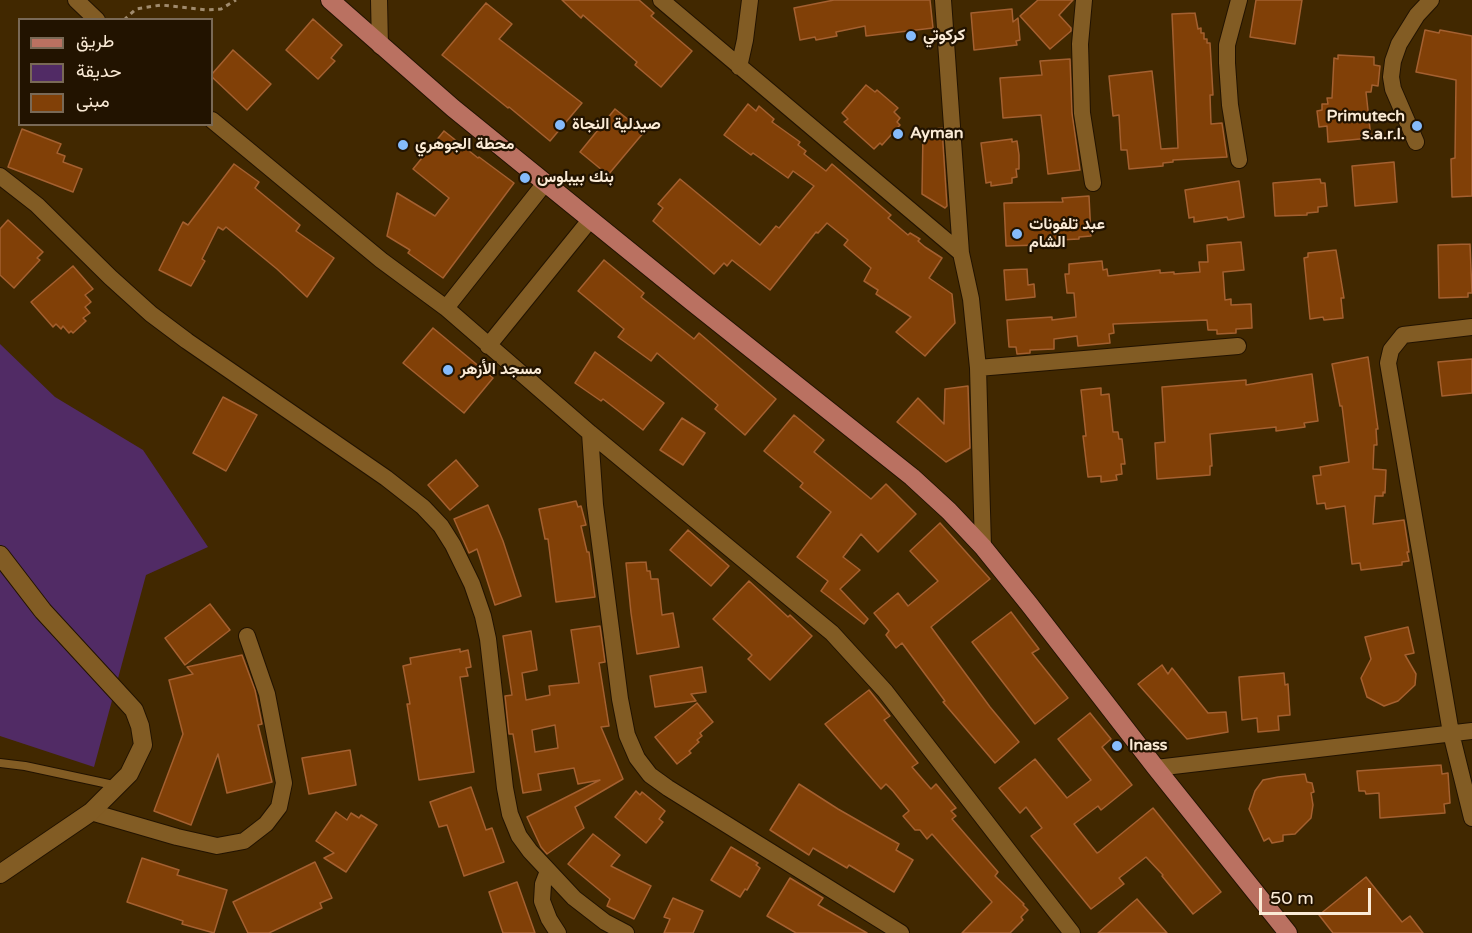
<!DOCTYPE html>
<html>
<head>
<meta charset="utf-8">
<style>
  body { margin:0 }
  #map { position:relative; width:1472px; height:933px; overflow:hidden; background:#412800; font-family:"Varela Round",Vazirmatn,sans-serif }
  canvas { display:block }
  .legend { position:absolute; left:18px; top:18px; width:195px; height:108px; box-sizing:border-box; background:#221300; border:2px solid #796956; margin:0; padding:8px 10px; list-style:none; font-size:18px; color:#fbebd6 }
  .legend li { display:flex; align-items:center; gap:12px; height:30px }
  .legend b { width:30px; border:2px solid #796956 }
  .scale { position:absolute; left:1259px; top:888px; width:112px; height:27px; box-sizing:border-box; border:3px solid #fbebd6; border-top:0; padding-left:8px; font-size:18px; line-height:21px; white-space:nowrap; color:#fbebd6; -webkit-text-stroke:4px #221300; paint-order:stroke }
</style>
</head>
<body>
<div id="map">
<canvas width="1472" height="933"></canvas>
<ul class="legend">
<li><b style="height:8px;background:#ba7161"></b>طريق</li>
<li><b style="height:16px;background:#512b65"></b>حديقة</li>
<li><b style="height:16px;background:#814007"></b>مبنى</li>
</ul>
<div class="scale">50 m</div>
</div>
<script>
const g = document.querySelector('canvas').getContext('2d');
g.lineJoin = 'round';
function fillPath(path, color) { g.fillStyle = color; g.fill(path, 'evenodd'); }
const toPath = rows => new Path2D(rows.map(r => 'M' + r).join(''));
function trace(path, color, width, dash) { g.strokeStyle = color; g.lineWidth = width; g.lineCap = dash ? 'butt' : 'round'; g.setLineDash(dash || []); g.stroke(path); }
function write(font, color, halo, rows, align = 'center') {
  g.font = font + ' "Varela Round",Vazirmatn,sans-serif'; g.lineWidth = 4.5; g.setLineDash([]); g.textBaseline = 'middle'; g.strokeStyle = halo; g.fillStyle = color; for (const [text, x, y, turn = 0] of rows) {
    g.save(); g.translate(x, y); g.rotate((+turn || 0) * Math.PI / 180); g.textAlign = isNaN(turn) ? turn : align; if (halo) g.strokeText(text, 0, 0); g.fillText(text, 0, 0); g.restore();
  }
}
fillPath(toPath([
  [0,344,55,397,143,450,208,547,146,575,94,767,0,736]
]), '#512b65');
const building = toPath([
  [562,0,639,0,654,13,651,16,692,51,661,87,635,65,637,62,583,15,581,18,562,0],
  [834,0,930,0,933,28,866,36,865,26,836,32,837,36,816,40,815,37,800,40,794,8,834,0],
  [1038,0,1073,0,1059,15,1071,28,1071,31,1050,49,1020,16,1038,0],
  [1256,0,1302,0,1295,44,1250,37,1256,0],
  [486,3,512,24,499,39,582,103,550,141,509,107,508,108,442,55,486,3],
  [1012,9,1013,22,1018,18,1020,40,1016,41,1017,45,974,50,971,13,1012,9],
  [1195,13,1198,29,1201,28,1201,33,1204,33,1204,39,1207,39,1207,43,1210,43,1213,95,1210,95,1211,124,1222,123,1227,157,1173,160,1173,162,1163,163,1163,166,1129,169,1127,150,1121,150,1119,115,1113,116,1109,76,1152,71,1161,149,1178,148,1172,14,1195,13],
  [313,19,342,45,331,58,335,61,318,79,286,50,313,19],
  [1425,30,1439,33,1440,30,1472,36,1472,196,1452,197,1451,159,1455,158,1456,80,1416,72,1425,30],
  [233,50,271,84,247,110,212,77,212,74,233,50],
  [1338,55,1374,57,1374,65,1380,66,1378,86,1372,85,1371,92,1366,92,1371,138,1328,142,1327,126,1319,127,1317,111,1322,110,1322,104,1328,104,1327,98,1332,98,1334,58,1338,59,1338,55],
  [1070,59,1072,113,1080,170,1048,174,1041,115,1003,118,1000,78,1042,75,1040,61,1070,59],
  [866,85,875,92,877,90,898,108,894,112,900,118,897,122,900,125,882,145,880,143,874,149,844,122,848,119,842,113,866,85],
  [748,104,756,111,759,106,774,119,772,122,800,142,798,145,806,151,804,154,826,171,832,164,891,215,888,218,908,235,910,233,920,239,918,241,925,247,942,258,929,278,952,294,955,323,925,356,896,332,911,317,876,294,878,290,864,281,871,268,844,245,848,240,827,223,818,233,816,232,770,290,732,260,727,266,724,263,714,274,653,221,663,208,658,204,680,179,760,245,776,226,779,228,814,186,793,171,788,178,753,153,751,155,724,135,748,104],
  [615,109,644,132,608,175,580,152,615,109],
  [942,128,947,206,945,208,922,194,923,131,942,128],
  [22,129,61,144,57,153,65,156,63,162,82,169,73,192,8,167,22,129],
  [444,131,478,158,479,157,514,183,443,278,408,253,410,250,387,236,397,193,435,216,449,198,413,169,444,131],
  [1012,139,1012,142,1017,141,1019,155,1019,169,1016,169,1017,177,1012,178,1012,183,991,186,991,182,986,183,981,143,1012,139],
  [1394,162,1397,202,1355,206,1352,166,1394,162],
  [234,164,259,182,255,188,300,225,296,231,334,258,307,297,277,269,226,227,223,230,218,227,202,259,205,261,191,286,159,270,183,222,188,225,234,164],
  [1320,179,1321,183,1325,183,1327,206,1318,207,1318,212,1307,213,1307,215,1275,216,1273,183,1320,179],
  [1239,181,1244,217,1228,220,1227,217,1194,222,1194,217,1189,218,1185,190,1239,181],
  [1089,196,1091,236,1079,237,1079,239,1039,241,1039,245,1006,246,1004,203,1063,202,1062,198,1089,196],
  [8,220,43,252,37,258,40,260,14,288,0,275,0,229,8,220],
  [1241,242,1244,270,1223,272,1225,300,1231,299,1231,305,1251,304,1252,328,1236,329,1236,333,1217,334,1217,330,1208,330,1207,320,1113,324,1114,333,1109,334,1110,343,1078,346,1077,336,1054,339,1054,349,1030,350,1030,353,1017,354,1016,347,1009,347,1007,320,1052,317,1052,320,1076,317,1074,293,1067,293,1065,274,1069,274,1069,264,1102,261,1103,270,1107,269,1108,276,1160,270,1160,273,1174,272,1174,274,1200,272,1199,262,1208,262,1207,245,1241,242],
  [1470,244,1472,293,1468,293,1468,297,1439,298,1438,245,1470,244],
  [1336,250,1344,298,1341,298,1343,318,1324,320,1323,317,1310,319,1304,258,1308,257,1308,253,1336,250],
  [604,260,644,293,641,297,694,339,699,333,776,399,745,435,715,409,718,405,657,353,651,361,618,337,624,329,578,291,604,260],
  [73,266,93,289,85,295,91,302,85,307,90,313,83,318,86,321,73,333,71,331,69,333,63,326,61,329,56,324,53,327,31,302,73,266],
  [1027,269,1028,285,1034,284,1035,297,1006,300,1004,270,1027,269],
  [433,328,493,378,464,413,403,363,433,328],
  [595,352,664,403,643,430,603,399,601,401,575,383,595,352],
  [1368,357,1378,429,1376,429,1377,445,1374,445,1373,469,1386,470,1385,493,1383,492,1383,496,1375,496,1373,524,1404,520,1409,552,1407,552,1409,561,1402,562,1402,565,1361,570,1360,563,1352,564,1345,506,1326,509,1325,503,1317,504,1313,476,1321,475,1320,467,1349,462,1342,406,1340,406,1332,364,1368,357],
  [1472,359,1472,393,1442,396,1438,362,1472,359],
  [1312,374,1318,421,1304,423,1305,427,1276,431,1276,427,1210,434,1212,466,1210,466,1210,475,1157,479,1155,443,1165,442,1162,387,1246,380,1246,385,1312,374],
  [968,386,970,448,946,462,897,422,918,398,944,424,945,389,968,386],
  [1101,388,1101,395,1109,394,1113,432,1118,432,1119,439,1122,439,1125,464,1121,464,1122,474,1116,475,1117,480,1101,482,1101,476,1088,477,1083,436,1086,436,1081,390,1101,388],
  [223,397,257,415,226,471,193,453,223,397],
  [794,415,824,440,814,452,871,499,886,484,916,514,878,552,861,534,843,557,860,570,840,589,868,619,864,624,821,591,828,581,797,557,831,512,800,487,803,483,764,451,794,415],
  [682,418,705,433,683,465,660,450,682,418],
  [456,460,478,486,450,510,428,485,456,460],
  [576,501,578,507,581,506,586,525,581,526,587,552,589,552,595,597,556,602,548,539,545,539,539,509,576,501],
  [488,505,503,541,521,596,495,605,477,549,469,553,454,519,488,505],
  [940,523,990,579,931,627,990,707,1019,742,995,763,943,702,945,701,902,643,896,648,886,635,889,631,874,613,898,593,908,606,938,581,910,551,940,523],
  [688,530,729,566,711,586,670,550,688,530],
  [646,562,647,571,650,571,651,579,658,579,662,615,673,613,679,647,637,654,631,613,626,563,646,562],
  [749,581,788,617,790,615,812,636,770,680,748,659,752,655,713,619,749,581],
  [210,604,230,630,185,665,165,638,210,604],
  [1011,612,1039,649,1032,653,1068,698,1035,724,972,642,1011,612],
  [600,626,605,662,599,663,609,726,601,727,623,779,575,807,584,828,547,854,541,847,527,817,600,780,578,784,574,768,538,774,541,790,523,793,513,734,509,734,505,696,512,695,503,636,531,631,537,670,522,673,526,700,550,695,549,686,579,683,571,630,600,626],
  [555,725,558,748,535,752,532,730,555,725],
  [1408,627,1414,653,1405,655,1416,674,1415,685,1398,701,1384,706,1367,697,1361,678,1371,659,1365,637,1408,627],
  [460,649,460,652,468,650,471,667,466,668,468,676,460,677,474,772,419,780,407,704,410,704,403,666,411,664,410,658,460,649],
  [242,655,255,690,262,724,258,725,272,782,227,793,218,754,191,825,154,811,183,734,169,680,193,674,187,667,242,655],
  [1162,665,1168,674,1172,668,1208,713,1226,712,1228,732,1187,739,1138,684,1162,665],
  [702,667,706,692,691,694,696,701,655,707,650,676,702,667],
  [1284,673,1285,685,1288,684,1290,715,1278,716,1279,730,1258,732,1257,718,1242,720,1239,677,1284,673],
  [869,690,890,716,884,720,918,763,912,767,931,789,936,784,956,808,951,811,956,816,952,819,998,872,995,876,1024,904,1023,905,1028,910,1021,917,1023,920,1010,933,962,933,992,902,932,834,927,839,920,830,915,830,903,816,909,811,893,791,886,784,881,789,825,724,869,690],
  [697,703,713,722,700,733,702,736,697,740,699,742,689,751,691,753,677,764,655,737,697,703],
  [1090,713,1111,739,1102,747,1132,785,1101,810,1098,806,1074,824,1097,853,1099,852,1153,808,1221,892,1193,914,1162,876,1163,875,1146,857,1119,878,1124,884,1091,909,1031,836,1042,828,1026,807,1020,813,999,788,1035,759,1067,798,1091,780,1058,739,1090,713],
  [350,750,356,785,309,794,302,758,350,750],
  [1441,765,1442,774,1448,773,1450,803,1444,804,1445,813,1380,818,1379,793,1366,794,1365,791,1359,791,1357,771,1441,765],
  [1305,774,1307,782,1312,783,1314,792,1311,793,1313,805,1311,818,1295,834,1283,835,1283,841,1272,843,1269,838,1264,841,1249,809,1255,791,1263,780,1278,777,1305,774],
  [799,784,838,809,899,844,896,850,913,860,894,892,849,865,847,868,813,848,809,855,770,830,799,784],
  [471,787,486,830,492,828,504,862,464,876,447,825,439,827,430,802,471,787],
  [636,791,640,795,642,792,665,811,659,819,663,822,646,843,615,817,636,791],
  [336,812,347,820,351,813,359,818,361,815,377,825,346,872,324,858,334,853,316,841,336,812],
  [593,834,620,855,611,866,651,886,634,919,607,906,610,899,568,864,593,834],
  [731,847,758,863,756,865,760,868,747,890,745,889,740,897,711,880,731,847],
  [142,858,179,870,177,875,227,890,214,933,182,924,183,921,127,902,142,858],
  [315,862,332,898,320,903,322,908,269,933,248,933,233,902,315,862],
  [1366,877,1402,922,1410,916,1423,933,1333,933,1319,915,1366,877],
  [790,878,823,898,818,905,867,933,796,933,767,916,790,878],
  [517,882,535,933,503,933,489,892,517,882],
  [673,898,703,911,693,933,664,933,670,919,664,917,673,898],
  [1137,899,1167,933,1098,933,1131,904,1137,899]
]);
fillPath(building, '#814007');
trace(building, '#a46030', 1.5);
const service = toPath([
  [0,763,25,766,118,786]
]);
const minor = toPath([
  [76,0,97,20],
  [379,0,380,46],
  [661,0,961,253],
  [943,0,961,253,971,299,978,368,983,547],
  [1084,0,1080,44,1082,113,1093,183],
  [1239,0,1227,45,1227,63,1230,105,1239,160],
  [739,67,745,40,750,0],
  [212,120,381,260,446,308,590,433,832,633,885,691,1072,933],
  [1416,142,1393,89,1391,77,1393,61,1399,44,1417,15,1431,0],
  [0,176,37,205,110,277,151,314,187,341,386,478,423,507,441,526,453,545,472,584,483,616,488,639,505,788,510,814,519,836,530,851,574,898,605,922,626,933],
  [446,308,545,183],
  [1472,327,1403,335,1391,350,1388,363,1451,733,1472,818],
  [488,346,590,220],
  [978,368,1238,346],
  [590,433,595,505,620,699,627,735,637,758,650,775,668,788,901,933],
  [1156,768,1472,731],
  [91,812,177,837,217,846,244,841,266,824,279,807,284,783,267,694,247,636],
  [548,871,543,884,542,901,549,919,558,933]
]);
const tertiary = toPath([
  [0,555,43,611,134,710,140,726,143,745,129,774,91,812,0,874]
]);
const primary = toPath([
  [330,0,453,108,691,301,912,477,949,511,983,547,1029,604,1156,768,1288,933]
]);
trace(service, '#221300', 10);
trace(minor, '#221300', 18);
trace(tertiary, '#221300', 20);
trace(primary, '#221300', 20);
trace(toPath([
  [124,20,136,9,161,5,207,10,221,9,236,0]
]), '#a08b6d', 3, [4.5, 4.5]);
trace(service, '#825c24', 8);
trace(minor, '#825c24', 16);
trace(tertiary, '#825c24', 18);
trace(primary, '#ba7161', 18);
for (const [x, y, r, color] of [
  [911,36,6,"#85bbfb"],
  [560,125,6,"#85bbfb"],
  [1417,126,6,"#85bbfb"],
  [898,134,6,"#85bbfb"],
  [403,145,6,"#85bbfb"],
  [525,178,6,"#85bbfb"],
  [1017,234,6,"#85bbfb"],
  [448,370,6,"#85bbfb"],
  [1117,746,6,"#85bbfb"]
]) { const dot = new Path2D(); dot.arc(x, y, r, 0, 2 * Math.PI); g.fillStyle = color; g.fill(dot); trace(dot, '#221300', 2); }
write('bold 16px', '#fbebd6', '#221300', [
  ["كركوتي",923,36],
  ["Primutech",1405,117,"right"],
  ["s.a.r.l.",1405,135,"right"],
  ["صيدلية النجاة",572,125],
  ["Ayman",910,134],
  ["محطة الجوهري",415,145],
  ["بنك بيبلوس",537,178],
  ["عبد تلفونات",1029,225],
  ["الشام",1029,243],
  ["مسجد الأزهر",460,370],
  ["Inass",1129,746]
], 'left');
</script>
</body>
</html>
